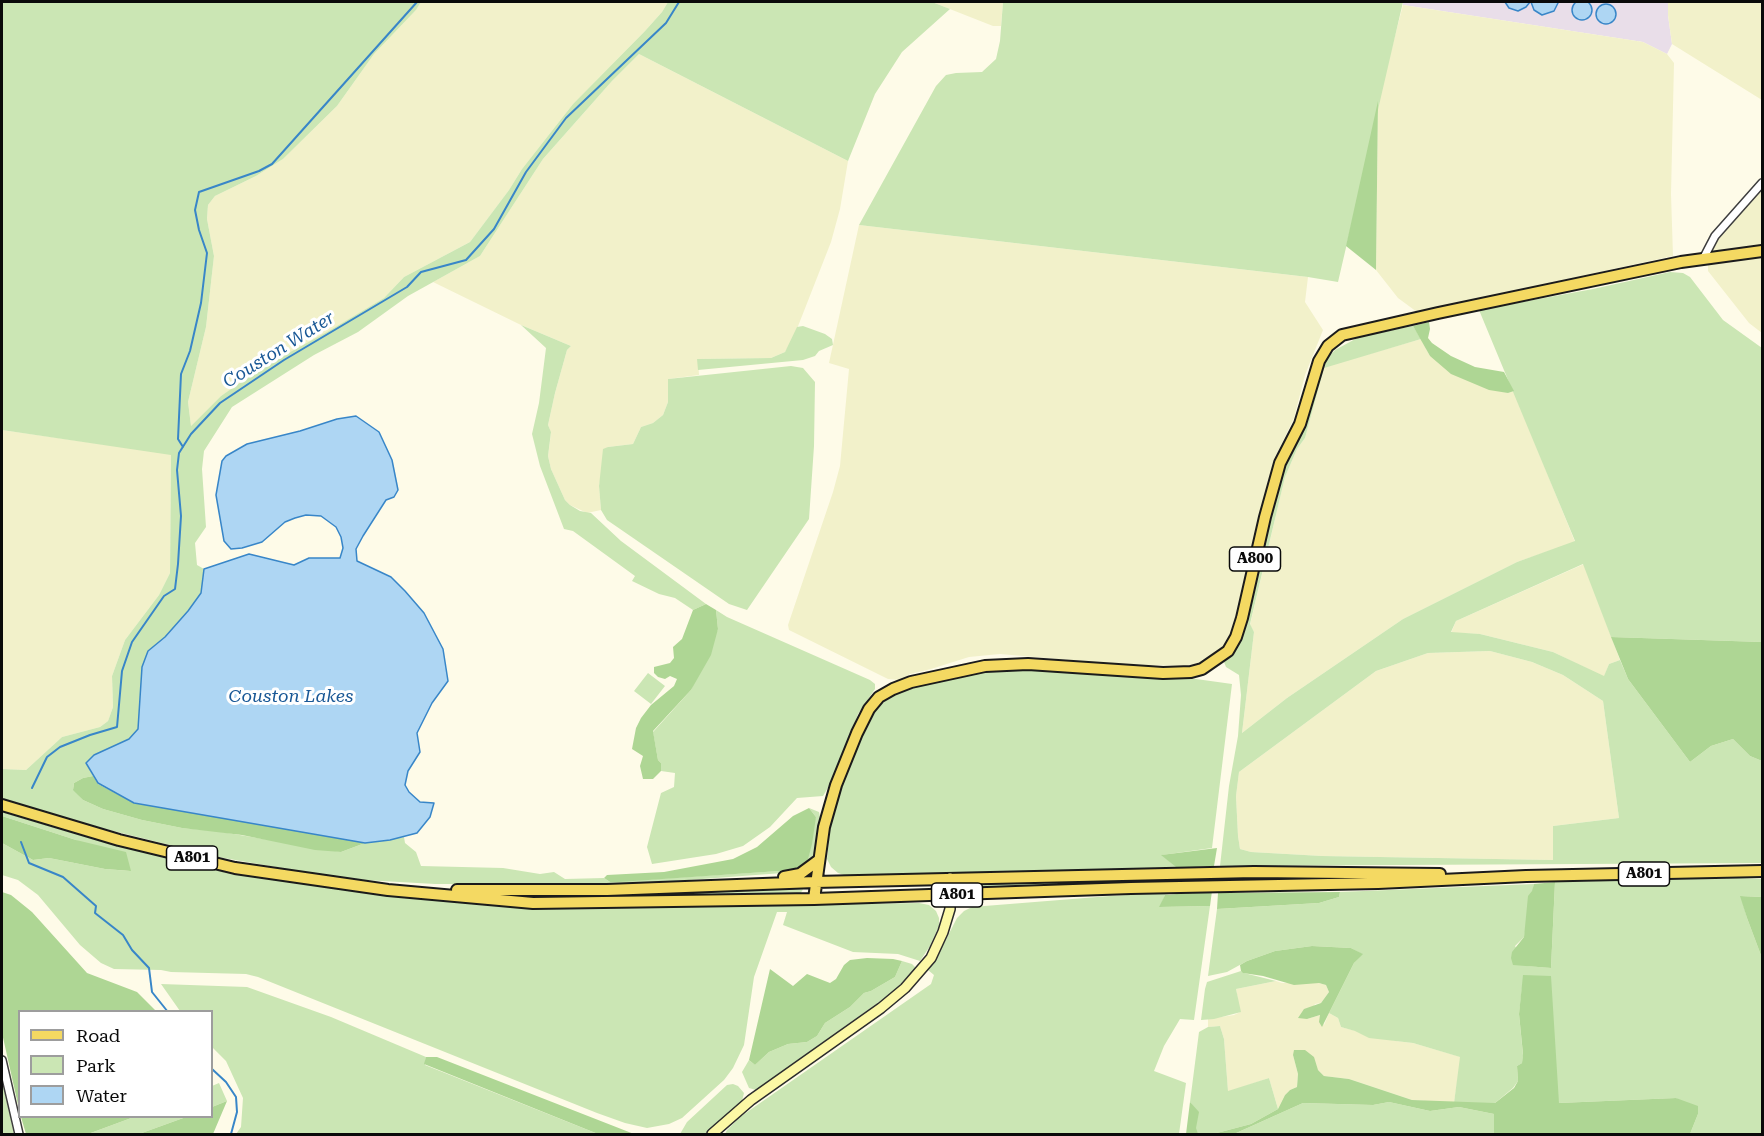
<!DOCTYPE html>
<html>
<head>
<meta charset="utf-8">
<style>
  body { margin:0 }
  #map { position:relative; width:1764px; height:1136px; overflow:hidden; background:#fefbe8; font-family:"Roboto Serif",serif }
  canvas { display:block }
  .frame { position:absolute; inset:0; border:3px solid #0a0a0a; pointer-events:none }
  .legend { position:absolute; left:18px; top:1010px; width:195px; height:108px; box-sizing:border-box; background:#fff; border:2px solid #9d9d9d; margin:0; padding:8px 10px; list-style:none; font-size:18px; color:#0a0a0a }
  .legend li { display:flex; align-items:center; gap:12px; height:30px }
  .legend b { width:30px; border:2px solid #9d9d9d }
</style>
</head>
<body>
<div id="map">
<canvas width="1764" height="1136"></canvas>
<div class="frame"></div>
<ul class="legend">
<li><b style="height:8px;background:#f4d962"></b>Road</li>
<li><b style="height:16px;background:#cbe6b4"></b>Park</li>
<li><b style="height:16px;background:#aed6f3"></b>Water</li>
</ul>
</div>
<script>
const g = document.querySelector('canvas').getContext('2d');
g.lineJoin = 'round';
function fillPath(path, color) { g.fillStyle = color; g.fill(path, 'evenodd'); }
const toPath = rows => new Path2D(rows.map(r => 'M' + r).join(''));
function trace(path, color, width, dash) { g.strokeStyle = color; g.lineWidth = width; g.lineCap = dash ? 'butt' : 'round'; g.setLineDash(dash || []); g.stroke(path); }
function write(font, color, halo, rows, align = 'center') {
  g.font = font + ' "Roboto Serif",serif'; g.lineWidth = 6; g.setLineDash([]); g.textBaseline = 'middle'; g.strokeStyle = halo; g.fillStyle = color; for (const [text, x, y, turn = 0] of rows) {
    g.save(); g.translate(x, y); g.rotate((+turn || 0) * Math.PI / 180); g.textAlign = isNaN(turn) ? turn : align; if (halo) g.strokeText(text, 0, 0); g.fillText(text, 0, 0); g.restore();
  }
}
fillPath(toPath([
  [1403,2,1668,2,1668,15,1672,44,1667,54,1643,42,1403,5]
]), '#e9dee9');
fillPath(toPath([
  [421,2,668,2,662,12,645,31,573,104,522,169,509,190,470,242,404,277,384,298,221,396,191,426,188,402,206,327,214,256,207,219,208,205,215,196,256,176,283,159,337,106,374,54,416,10],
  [932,2,1003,2,1001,26,993,26],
  [1668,2,1762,2,1762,100,1672,44,1668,15],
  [1403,5,1643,42,1667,54,1674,63,1671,194,1673,256,1417,312,1398,298,1376,270,1378,101],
  [639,54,848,161,840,209,831,242,793,339,785,352,771,358,698,359,699,375,668,379,668,402,663,415,653,423,641,427,633,444,608,447,599,485,601,510,587,513,570,505,565,500,551,469,548,456,551,433,548,425,555,393,567,350,571,346,521,325,433,282,480,256,543,159,612,81],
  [1762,189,1762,247,1721,253,1712,252,1714,244],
  [859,225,1308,277,1305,302,1323,330,1305,375,1294,418,1276,456,1243,594,1235,623,1224,647,1208,661,1184,666,1114,664,1000,654,969,657,931,669,910,674,900,680,888,679,789,630,788,625,833,492,840,466,849,369,829,363],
  [1762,256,1762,333,1749,323,1708,271,1708,265],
  [1421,339,1430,356,1508,393,1514,391,1575,542,1517,562,1403,619,1287,698,1242,733,1254,632,1250,625,1285,477,1297,449,1305,438,1324,367],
  [2,430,171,454,170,573,159,595,125,640,112,676,113,707,108,721,100,727,62,737,26,770,2,769],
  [1584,564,1620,660,1609,664,1604,677,1553,652,1480,634,1451,633,1456,621],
  [1490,651,1532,662,1563,675,1603,701,1619,818,1553,826,1553,860,1322,856,1251,852,1240,849,1238,836,1236,796,1239,772,1376,671,1428,653],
  [1276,981,1282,983,1319,983,1326,985,1329,992,1321,1003,1315,1004,1307,1019,1320,1015,1324,1025,1329,1013,1338,1018,1341,1027,1396,1041,1413,1043,1461,1057,1454,1103,1412,1100,1349,1079,1324,1076,1318,1070,1293,1055,1298,1074,1297,1087,1290,1090,1285,1095,1278,1109,1269,1078,1228,1092,1224,1039,1220,1026,1208,1027,1208,1019,1234,1015,1240,1012,1236,989]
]), '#f2f1ca');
fillPath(toPath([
  [2,2,421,2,416,10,374,54,337,106,283,159,256,176,215,196,208,205,207,219,214,256,206,327,188,402,191,426,221,396,263,367,327,332,384,298,404,277,470,242,509,190,522,169,573,104,645,31,662,12,668,2,932,2,950,9,902,52,875,94,848,161,639,54,612,81,543,159,480,256,408,296,358,332,314,355,232,407,204,451,202,469,206,527,195,543,197,565,204,569,201,593,188,611,165,637,148,651,138,729,129,739,94,755,86,763,93,776,83,778,74,783,73,789,83,800,103,809,142,820,182,828,216,831,341,852,365,843,404,837,405,843,416,852,421,866,503,868,540,874,554,872,565,879,604,878,610,882,794,870,816,817,809,808,819,812,820,817,816,849,809,863,796,872,635,884,435,884,364,880,310,873,218,857,73,821,2,799,2,769,26,770,62,737,100,727,108,721,113,707,112,676,125,640,159,595,170,573,171,455,2,430],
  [1003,2,1403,2,1338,282,1308,277,859,225,936,86,946,75,956,73,982,72,996,59,1000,41],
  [1670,272,1683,273,1690,277,1723,320,1762,348,1762,642,1611,637,1583,564,1456,621,1451,632,1480,634,1553,652,1604,676,1609,664,1620,660,1628,679,1690,762,1711,746,1733,739,1750,756,1762,761,1762,863,1220,866,1229,786,1238,736,1241,695,1239,675,1226,667,1224,662,1237,647,1243,635,1281,472,1325,360,1335,350,1359,337,1413,326,1421,339,1324,368,1305,438,1297,449,1285,477,1250,624,1254,632,1242,733,1287,698,1403,619,1517,562,1575,541,1479,310,1593,289],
  [1490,651,1532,662,1563,675,1603,701,1619,818,1553,826,1553,860,1322,856,1251,852,1240,849,1238,836,1236,796,1239,772,1376,671,1428,653],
  [521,325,571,346,567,350,555,393,548,425,551,432,548,456,551,469,565,500,570,505,580,511,591,513,621,541,706,604,693,610,675,598,659,594,632,581,635,576,573,531,564,529,540,466,532,434,539,403,546,348],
  [803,326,825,334,832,339,833,345,819,351,815,356,803,360,698,370,697,359,771,358,785,352,797,327],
  [791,366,803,368,815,382,814,446,809,519,747,610,729,604,607,520,601,510,599,486,603,449,608,447,633,444,641,427,653,423,663,415,668,402,668,379],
  [716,610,727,617,870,680,875,684,875,689,858,714,835,776,823,796,797,798,770,827,743,846,716,854,652,864,647,847,661,793,674,787,675,773,661,771,661,763,658,760,653,732,691,690,718,629],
  [1033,669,1189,678,1232,684,1212,848,1162,855,1177,868,847,876,838,873,831,867,827,859,832,810,854,751,876,709,890,697,907,689,948,678,993,670],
  [648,673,665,686,651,704,634,691],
  [2,812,103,842,191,863,274,879,364,893,483,904,572,908,919,903,929,905,936,911,939,918,939,926,930,946,920,961,898,954,853,952,783,925,787,912,777,912,754,977,744,1045,733,1068,724,1080,682,1118,669,1124,647,1128,625,1123,597,1113,258,977,246,974,171,972,161,970,114,969,101,963,80,945,38,895,18,880,2,875,2,843,33,860,49,858,105,869,130,871,76,840,2,816],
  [1261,877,1261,880,960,889,965,884],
  [1739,878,1762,879,1762,897,1741,896,1747,918,1762,958,1762,1134,1690,1134,1698,1114,1676,1098,1559,1103,1522,988,1519,1014,1523,1055,1522,1063,1517,1066,1518,1081,1513,1088,1495,1103,1454,1103,1460,1057,1413,1043,1369,1038,1355,1031,1341,1027,1338,1018,1329,1013,1354,963,1362,954,1351,948,1312,946,1275,951,1247,961,1227,972,1208,976,1217,909,1319,903,1339,897,1340,892,1534,884,1524,937,1515,946,1527,966,1551,968,1555,882],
  [804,888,800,894,562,897,563,895,638,895],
  [1180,892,1165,895,1160,907,1210,906,1194,1020,1180,1019,1164,1046,1154,1071,1186,1083,1179,1134,725,1134,727,1130,740,1117,931,984,934,975,928,970,937,957,957,918,964,911,972,907,1110,896],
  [902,961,912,964,916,968,893,992,756,1090,749,1088,742,1072,749,1060,755,1065,769,1052,788,1044,807,1042,817,1036,825,1023,850,1007,864,993,871,991,895,977],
  [1241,971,1244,973,1276,981,1236,989,1241,1012,1214,1019,1201,1020,1205,989,1207,982],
  [161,984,247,987,331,1017,426,1057,425,1065,598,1134,236,1134,241,1127,243,1098,226,1061,212,1047,212,1012,180,1011],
  [1220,1026,1224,1039,1228,1091,1269,1078,1278,1109,1251,1124,1213,1134,1198,1134,1196,1133,1194,1108,1190,1102,1199,1032,1208,1027],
  [2,1077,2,1081,14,1134,2,1134],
  [219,1083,227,1101,212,1107,212,1086],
  [733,1084,738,1086,744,1093,742,1101,705,1134,680,1134,687,1122,727,1085],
  [1389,1102,1430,1111,1459,1107,1494,1114,1494,1134,1234,1134,1303,1103,1373,1105],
  [134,1117,186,1117,139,1134,88,1134]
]), '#cbe6b4');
fillPath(toPath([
  [1378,101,1376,270,1346,246],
  [1429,322,1430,329,1428,338,1432,343,1451,356,1475,367,1504,372,1514,391,1508,393,1489,390,1451,374,1430,356,1413,326],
  [706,604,716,610,718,629,711,655,691,690,653,731,658,760,661,763,661,771,653,779,643,779,640,766,643,756,632,749,636,728,641,718,651,705,674,686,677,679,670,676,665,679,658,677,654,673,654,667,670,663,674,658,673,647,682,639,693,610],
  [1611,637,1762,642,1762,761,1750,756,1733,739,1711,746,1690,762,1628,679],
  [93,776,98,784,134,803,365,843,341,852,315,850,242,835,182,828,142,820,103,809,83,800,73,790,74,783,83,778],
  [809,808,816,817,812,844,808,859,794,870,619,882,610,882,604,878,607,875,664,872,733,859,757,847,793,816],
  [2,816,76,840,126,852,131,871,105,869,49,858,33,860,2,843],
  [1217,848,1214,866,1177,868,1161,855],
  [1555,882,1551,968,1513,965,1511,958,1512,952,1524,937,1528,896,1532,891,1534,884],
  [1212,891,1210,906,1159,907,1165,895],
  [2,892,11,895,32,912,87,973,137,992,156,1011,20,1012,19,1109,2,1033],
  [1340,892,1339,897,1319,903,1217,909,1218,893],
  [1740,896,1762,897,1762,958,1747,918],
  [1312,946,1351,948,1363,954,1354,963,1322,1027,1319,1022,1320,1015,1307,1019,1298,1018,1304,1009,1321,1003,1329,992,1326,985,1319,983,1294,985,1263,976,1243,973,1241,971,1240,965,1247,961,1275,951],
  [867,958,893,959,902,961,895,977,871,991,864,993,850,1007,825,1023,817,1036,807,1042,788,1044,769,1052,755,1065,749,1060,770,969,793,986,807,974,830,983,836,979,844,965,850,960],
  [1523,975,1551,976,1559,1103,1676,1098,1698,1106,1698,1114,1690,1134,1494,1134,1494,1114,1459,1107,1430,1111,1389,1102,1373,1105,1303,1103,1234,1134,1213,1134,1251,1124,1278,1109,1285,1095,1290,1090,1297,1087,1298,1074,1293,1055,1294,1050,1305,1050,1314,1057,1318,1070,1324,1076,1349,1079,1412,1100,1495,1103,1514,1088,1518,1081,1517,1066,1522,1063,1523,1054,1519,1014],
  [426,1057,437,1057,634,1134,598,1134,424,1064],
  [227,1101,213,1134,139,1134,186,1117,212,1116,212,1107],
  [1190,1102,1199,1112,1196,1128,1198,1134,1186,1134],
  [21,1117,21,1116,134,1117,88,1134,26,1134]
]), '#aed694');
const water = toPath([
  '1572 10a10 10 0 1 1 20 0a10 10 0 1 1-20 0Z',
  [1505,2,1530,2,1526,7,1518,11,1509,8,1505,2],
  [1531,2,1558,2,1558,3,1554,11,1542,15,1534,10,1531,2],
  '1596 14a10 10 0 1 1 20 0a10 10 0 1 1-20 0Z',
  [356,416,379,432,392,460,398,490,394,497,386,500,363,536,356,549,357,561,391,577,405,591,424,613,443,649,448,681,432,703,417,733,420,752,408,771,405,785,409,792,420,802,434,803,430,817,417,833,390,840,365,843,134,803,98,783,86,763,94,755,129,739,138,729,142,667,148,651,165,637,188,611,201,593,204,569,249,554,294,565,309,558,340,558,343,548,341,537,336,527,321,516,306,515,295,518,285,522,262,542,242,548,231,549,224,541,216,495,222,461,226,456,247,444,300,431,337,419,356,416]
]);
fillPath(water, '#aed6f3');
trace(water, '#3886c8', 1.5);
trace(toPath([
  [183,447,178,439,181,374,190,351,201,303,207,253,199,230,195,210,199,192,259,171,272,164,417,2],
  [32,788,47,757,60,747,90,735,117,727,122,671,132,642,164,596,175,589,178,564,181,516,177,470,179,453,191,434,220,403,284,360,407,287,421,272,466,260,494,229,526,172,566,118,666,23,679,2],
  [21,842,29,863,63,877,96,906,95,913,123,935,132,950,149,968,152,992,168,1012],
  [212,1069,226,1082,236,1097,237,1112,231,1134]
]), '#3886c8', 2);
const street = toPath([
  [1703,259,1715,236,1762,183],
  [2,1060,19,1134]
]);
const secondary = toPath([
  [712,1134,751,1100,881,1008,905,988,931,958,943,932,950,909,950,878]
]);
const primary = toPath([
  [2,805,119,840,235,868,388,890,533,903,814,899,1131,888,1378,883,1526,876,1762,871],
  [784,877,800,874,819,860],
  [457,890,607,890,815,882,1254,872,1440,874],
  [814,899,824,827,836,785,857,733,869,709,879,697,893,689,911,682,985,666,1028,664,1163,673,1191,672,1202,669,1228,651,1236,637,1242,618,1265,517,1280,463,1300,424,1319,361,1328,346,1342,335,1438,313,1681,262,1762,251]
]);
trace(street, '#3d3d3d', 10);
trace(secondary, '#2c2c2c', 12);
trace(primary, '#1b1b1b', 14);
trace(street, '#fff', 7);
trace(secondary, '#fcf8a5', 9);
trace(primary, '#f4d962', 10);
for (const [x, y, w] of [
  [1255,559,51],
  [192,858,51],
  [1644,874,51],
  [957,895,51]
]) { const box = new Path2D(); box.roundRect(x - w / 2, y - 12, w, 24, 4.5); g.fillStyle = '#fff'; g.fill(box); trace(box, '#0a0a0a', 1.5); }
write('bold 15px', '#0a0a0a', null, [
  ["A800",1255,559],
  ["A801",192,858],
  ["A801",1644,874],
  ["A801",957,895]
]);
write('italic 18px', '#195896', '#fff', [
  ["Couston Water",279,350,-32],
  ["Couston Lakes",291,697]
]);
</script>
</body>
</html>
